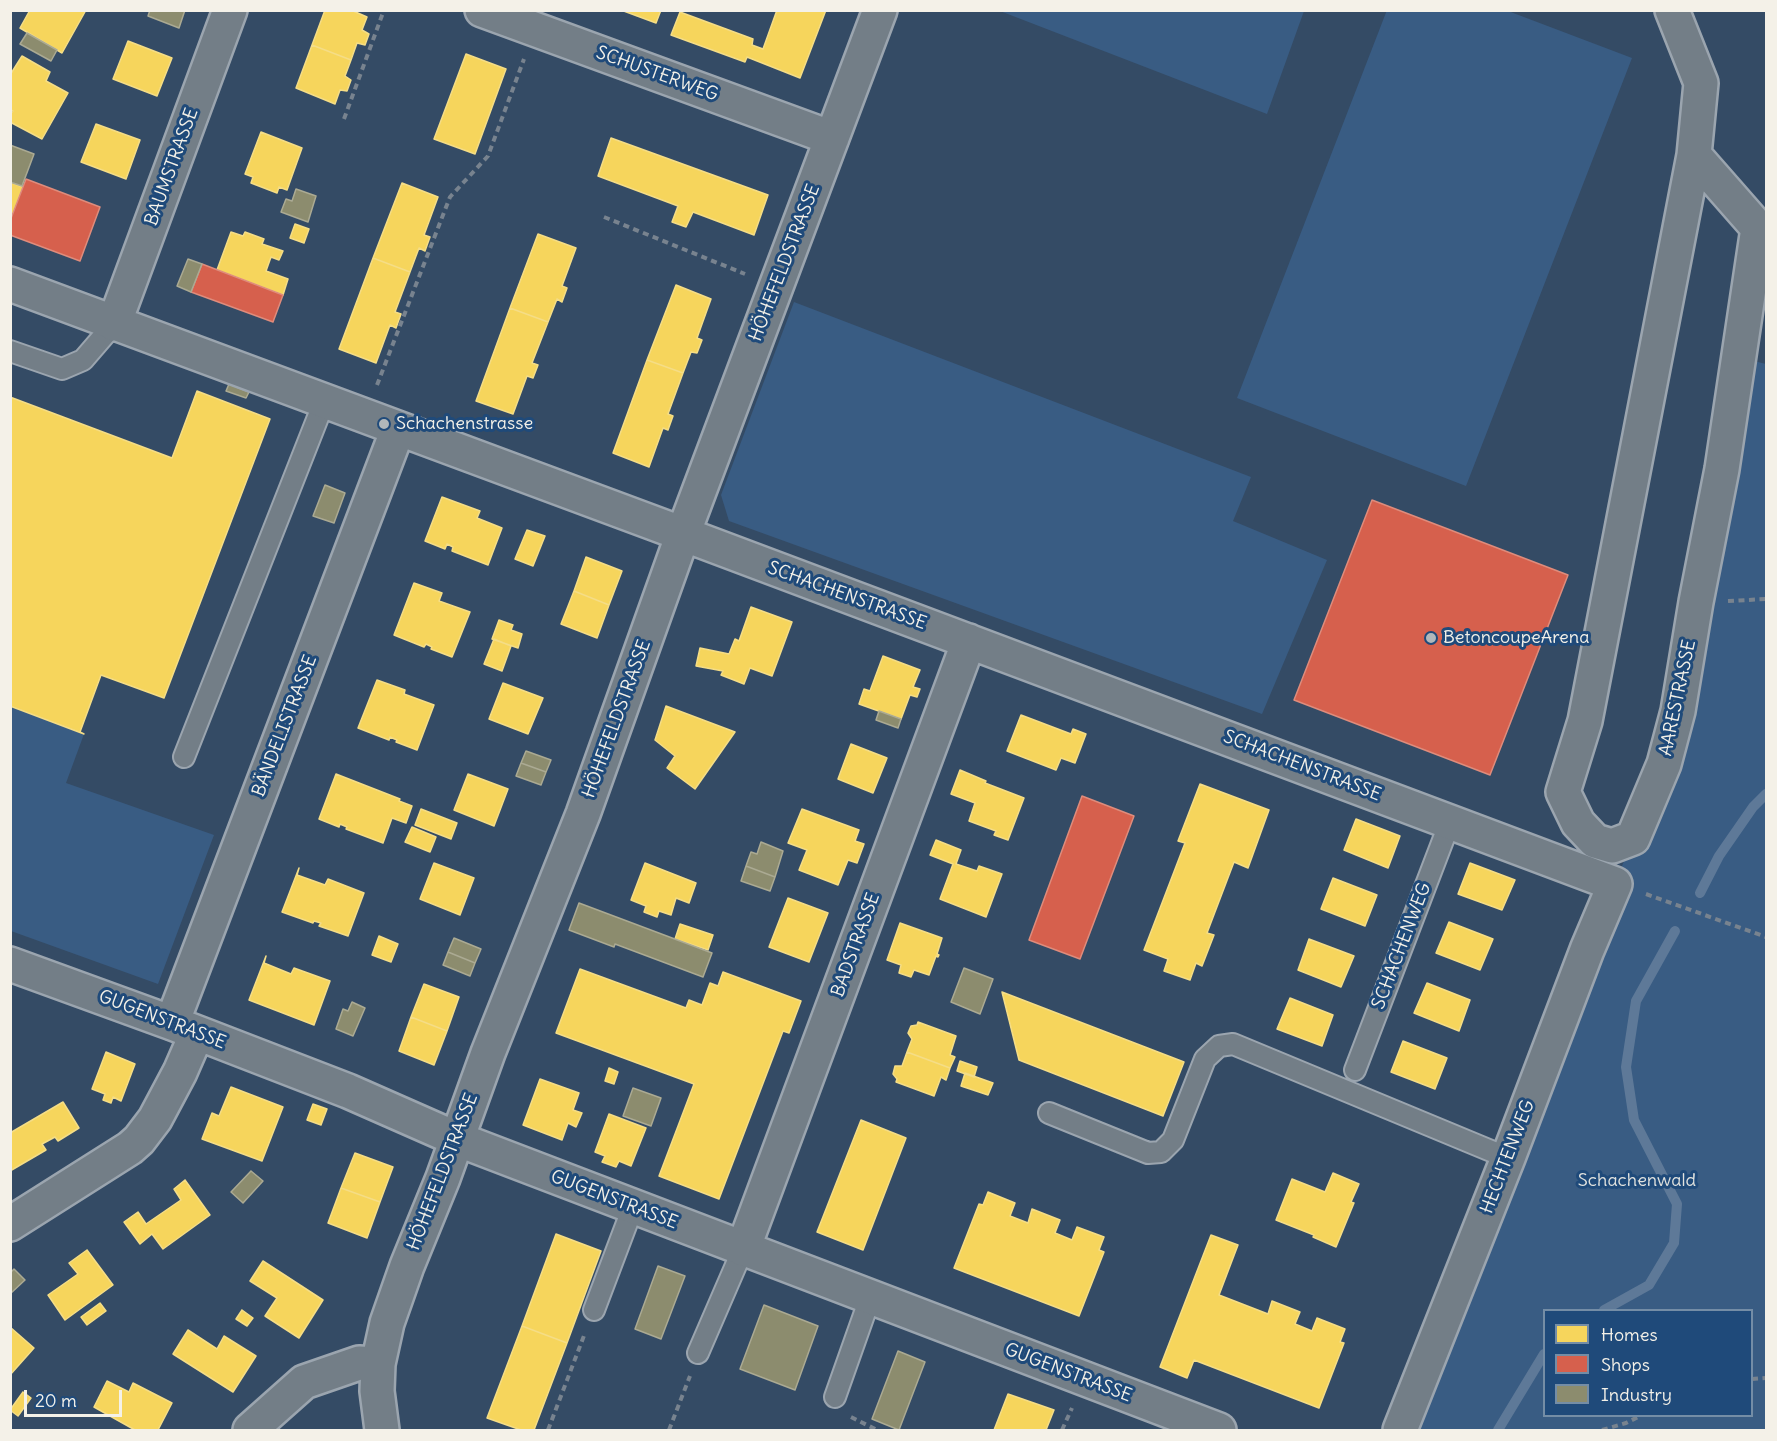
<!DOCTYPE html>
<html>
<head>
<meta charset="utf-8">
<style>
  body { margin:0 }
  #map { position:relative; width:1777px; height:1441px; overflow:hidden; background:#344b65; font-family:Delius,sans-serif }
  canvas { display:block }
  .frame { position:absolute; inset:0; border:12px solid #f4f1e8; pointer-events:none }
  .legend { position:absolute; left:1543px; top:1309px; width:210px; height:108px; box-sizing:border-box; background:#1f4a7a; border:2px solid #748da6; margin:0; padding:8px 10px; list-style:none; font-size:18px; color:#f4f1e8 }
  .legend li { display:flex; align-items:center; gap:12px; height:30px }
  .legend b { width:30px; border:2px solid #748da6 }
  .scale { position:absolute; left:24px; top:1390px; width:98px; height:27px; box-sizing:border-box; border:3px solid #f4f1e8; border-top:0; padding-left:8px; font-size:18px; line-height:21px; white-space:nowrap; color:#f4f1e8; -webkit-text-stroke:4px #1f4a7a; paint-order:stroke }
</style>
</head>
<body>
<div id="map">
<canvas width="1777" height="1441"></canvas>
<div class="frame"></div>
<ul class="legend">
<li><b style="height:16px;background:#f6d55c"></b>Homes</li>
<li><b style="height:16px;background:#d6604d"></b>Shops</li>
<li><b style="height:16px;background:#8c8c6e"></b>Industry</li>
</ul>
<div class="scale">20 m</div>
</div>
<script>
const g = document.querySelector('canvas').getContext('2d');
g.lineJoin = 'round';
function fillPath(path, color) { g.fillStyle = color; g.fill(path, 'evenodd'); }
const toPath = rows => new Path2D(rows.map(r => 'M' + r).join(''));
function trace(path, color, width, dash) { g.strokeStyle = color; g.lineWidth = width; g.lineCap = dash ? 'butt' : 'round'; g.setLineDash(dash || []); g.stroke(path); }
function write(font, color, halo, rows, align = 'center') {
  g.font = font + ' Delius,sans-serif'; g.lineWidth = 6; g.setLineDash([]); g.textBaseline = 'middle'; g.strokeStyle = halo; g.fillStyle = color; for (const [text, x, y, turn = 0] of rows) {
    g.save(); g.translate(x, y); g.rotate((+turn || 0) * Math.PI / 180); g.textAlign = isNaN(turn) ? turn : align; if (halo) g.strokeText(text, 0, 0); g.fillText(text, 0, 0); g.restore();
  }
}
fillPath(toPath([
  [1387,10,1508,11,1632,58,1466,486,1237,398],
  [1000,11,1304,11,1267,114],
  [794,302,1251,477,1233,521,1327,560,1262,714,729,521,721,495],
  [1750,360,1766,364,1766,1430,1401,1430,1633,838],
  [1544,1310,1752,1310,1752,1416,1544,1416],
  [11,706,84,734,66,783,214,835,158,984,11,931]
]), '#395c83');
const homes = toPath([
  [30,10,86,10,62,53,20,28,30,10],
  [325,10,351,10,367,17,362,30,369,34,365,45,357,43,351,60,312,45,325,10],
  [621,10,661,10,656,23,621,10],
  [777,10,826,10,800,78,747,57,745,62,671,35,680,12,753,39,752,45,763,49,777,10],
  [128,41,172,58,157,96,113,79,128,41],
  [312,45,351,60,345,76,351,80,347,91,340,90,335,104,296,88,312,45],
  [466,54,506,69,475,154,434,139,466,54],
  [22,56,50,72,46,81,68,93,42,139,10,122,10,114,13,111,10,109,10,75,22,56],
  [96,124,140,140,126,179,81,162,96,124],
  [261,132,302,148,287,190,279,187,277,193,251,183,253,177,245,174,261,132],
  [611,138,768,195,754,235,693,212,686,227,672,222,678,206,598,176,611,138],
  [10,182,23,187,10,221,10,182],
  [402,183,438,197,424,235,430,237,425,251,419,248,410,272,373,258,402,183],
  [295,224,309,229,304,243,290,238,295,224],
  [231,232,243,236,245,232,264,239,262,244,283,251,279,260,271,257,266,271,288,279,283,295,217,270,231,232],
  [538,234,576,248,562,286,567,288,562,302,557,299,548,322,510,308,538,234],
  [373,258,410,272,395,312,401,314,396,328,390,325,376,363,339,349,373,258],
  [676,285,711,299,697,338,702,340,697,353,691,352,683,373,647,360,676,285],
  [510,308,548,322,532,363,538,365,533,378,527,376,513,414,476,401,510,308],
  [647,360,683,373,668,414,673,416,668,430,663,428,649,467,613,453,647,360],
  [197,391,270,419,164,698,101,675,80,732,84,734,10,706,10,397,172,458,197,391],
  [442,497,480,511,477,518,502,528,488,565,452,551,453,547,447,544,445,549,425,541,442,497],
  [527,530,545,536,533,566,515,559,527,530],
  [586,557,622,571,609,605,574,591,586,557],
  [414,583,442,593,439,601,470,612,452,657,431,649,432,647,426,644,424,647,394,635,414,583],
  [574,591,609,605,597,638,561,624,574,591],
  [751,607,792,622,772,676,750,668,744,684,721,675,723,671,696,666,700,648,729,654,735,639,739,641,751,607],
  [499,620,513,625,511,630,522,634,518,648,492,639,499,620],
  [494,639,511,646,502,671,484,664,494,639],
  [883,656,920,670,913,687,920,689,917,697,910,695,901,719,859,704,864,689,870,691,883,656],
  [377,680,405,690,404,694,434,705,417,750,396,742,397,740,390,737,389,740,358,728,377,680],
  [503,683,543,698,528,734,489,719,503,683],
  [666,706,735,732,695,789,667,768,675,756,655,740,666,706],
  [1021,715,1071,734,1073,729,1086,734,1075,763,1061,758,1056,770,1007,751,1021,715],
  [851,744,887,758,873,793,838,779,851,744],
  [960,770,986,781,985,783,1024,798,1008,840,994,835,996,831,969,821,975,803,951,794,960,770],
  [336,774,400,799,399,801,412,806,406,823,392,818,383,843,346,829,347,827,340,824,339,827,319,819,336,774],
  [468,774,508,789,494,826,454,810,468,774],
  [1200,784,1269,810,1248,868,1234,862,1207,933,1214,935,1202,966,1196,963,1190,980,1164,971,1168,959,1144,950,1185,843,1178,841,1200,784],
  [421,809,457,823,451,839,415,825,421,809],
  [802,809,859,830,855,841,864,844,857,863,848,860,838,885,799,870,807,850,788,843,802,809],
  [1356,819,1400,836,1388,868,1344,850,1356,819],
  [412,827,436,837,430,852,405,842,412,827],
  [936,840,961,850,956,864,977,871,979,866,1002,874,986,917,940,899,953,864,930,855,936,840],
  [434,863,474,878,460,915,420,899,434,863],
  [645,863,696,883,689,903,676,898,671,915,659,911,657,917,644,912,646,906,631,900,645,863],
  [1470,863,1515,880,1502,910,1458,894,1470,863],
  [299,868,297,875,325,885,328,879,364,893,348,936,319,926,321,923,314,921,313,923,282,912,299,868],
  [1333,878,1377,895,1365,926,1321,909,1333,878],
  [788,898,828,913,809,962,769,947,788,898],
  [1449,922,1493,939,1480,970,1436,953,1449,922],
  [900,923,942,938,937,954,939,955,938,957,936,956,929,975,914,970,911,977,899,973,901,965,887,960,900,923],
  [680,924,713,935,708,950,675,939,680,924],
  [379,936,398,944,391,962,372,955,379,936],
  [1309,939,1354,956,1341,987,1298,970,1309,939],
  [266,956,264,963,291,974,294,968,330,981,314,1025,249,1000,266,956],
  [580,969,686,1008,689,1000,702,1005,710,983,718,986,723,972,801,1001,789,1033,783,1031,719,1199,659,1176,694,1084,556,1033,580,969],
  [1427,983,1470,1000,1459,1031,1414,1013,1427,983],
  [424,984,459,997,447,1031,411,1017,424,984],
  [1002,992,1184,1062,1163,1116,1019,1060,1002,992],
  [1290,998,1333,1015,1322,1046,1277,1029,1290,998],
  [411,1017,447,1031,434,1065,399,1051,411,1017],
  [918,1022,956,1036,950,1055,955,1057,950,1068,907,1052,912,1039,908,1033,911,1026,917,1025,918,1022],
  [1403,1041,1447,1058,1435,1089,1391,1072,1403,1041],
  [106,1052,135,1064,121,1101,113,1097,111,1103,103,1100,105,1094,92,1089,106,1052],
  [907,1052,950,1068,946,1080,941,1077,934,1096,896,1082,897,1079,893,1074,895,1066,902,1066,907,1052],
  [960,1061,977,1067,974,1077,957,1071,960,1061],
  [609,1068,618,1072,614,1084,605,1081,609,1068],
  [965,1073,993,1083,988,1095,961,1086,965,1073],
  [540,1079,579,1093,573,1110,582,1113,576,1127,568,1123,562,1140,523,1125,540,1079],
  [231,1087,283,1107,262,1161,202,1139,212,1113,219,1116,231,1087],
  [63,1102,79,1128,58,1141,55,1137,42,1144,46,1150,10,1171,10,1133,63,1102],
  [313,1104,327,1109,321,1125,307,1120,313,1104],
  [609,1114,646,1128,631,1166,619,1161,616,1167,602,1162,605,1156,595,1152,609,1114],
  [861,1120,906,1138,863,1250,817,1232,861,1120],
  [355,1153,393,1167,380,1202,341,1188,355,1153],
  [1333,1173,1359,1184,1351,1202,1354,1203,1336,1247,1313,1237,1314,1235,1276,1220,1292,1179,1325,1192,1333,1173],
  [185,1180,210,1215,163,1249,152,1234,140,1244,124,1222,138,1212,146,1224,181,1200,174,1189,185,1180],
  [341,1188,380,1202,367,1238,328,1223,341,1188],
  [988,1192,1015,1203,1010,1216,1028,1223,1032,1209,1060,1220,1055,1233,1072,1240,1077,1227,1104,1237,1099,1250,1104,1252,1079,1316,954,1268,979,1204,983,1205,988,1192],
  [556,1234,601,1251,567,1343,522,1326,556,1234],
  [1211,1235,1238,1245,1219,1295,1268,1314,1272,1301,1300,1312,1295,1324,1312,1331,1317,1318,1345,1329,1340,1342,1344,1343,1319,1408,1194,1360,1187,1378,1160,1367,1211,1235],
  [87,1250,113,1285,65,1320,48,1295,78,1274,69,1263,87,1250],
  [263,1261,323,1300,299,1338,265,1316,277,1298,250,1281,263,1261],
  [100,1303,106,1311,87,1325,81,1317,100,1303],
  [242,1310,253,1318,247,1326,236,1319,242,1310],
  [522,1326,567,1343,534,1430,521,1430,487,1418,522,1326],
  [10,1327,34,1348,10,1375,10,1327],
  [188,1330,217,1349,224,1336,256,1356,233,1392,173,1354,188,1330],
  [107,1381,129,1392,133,1383,172,1403,158,1430,135,1430,94,1407,107,1381],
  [23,1392,31,1398,18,1416,10,1410,23,1392],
  [1008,1394,1054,1410,1046,1430,994,1430,1008,1394]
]);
fillPath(homes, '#f6d55c');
trace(homes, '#f5dd86', 1.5);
const shops = toPath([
  [26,179,100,207,80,261,10,235,10,221,26,179],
  [202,264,283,295,273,322,191,292,202,264],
  [1372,500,1568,575,1490,775,1294,700,1372,500],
  [1082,796,1134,816,1080,959,1029,940,1082,796]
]);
fillPath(shops, '#d6604d');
trace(shops, '#df8c7c', 1.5);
const industry = toPath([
  [150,10,185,10,179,28,148,16,150,10],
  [27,33,57,50,51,61,20,44,27,33],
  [10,145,34,154,22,186,10,182,10,145],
  [296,189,316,196,308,222,281,212,286,199,292,201,296,189],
  [188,259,202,264,191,292,177,286,188,259],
  [229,384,249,392,246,398,226,391,229,384],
  [325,485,345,493,334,523,313,516,325,485],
  [879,711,901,719,898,728,876,720,879,711],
  [526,751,551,760,546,772,521,763,526,751],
  [521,763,546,772,541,785,516,776,521,763],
  [761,842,783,851,775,877,746,866,751,852,757,854,761,842],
  [746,866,775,877,770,891,741,881,746,866],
  [579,903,712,953,703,977,615,944,614,947,569,930,579,903],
  [454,938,481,949,475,963,448,952,454,938],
  [448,952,475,963,470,976,443,965,448,952],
  [964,968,993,979,980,1014,951,1002,964,968],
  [352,1002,365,1008,353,1036,336,1029,343,1009,348,1011,352,1002],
  [633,1088,661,1098,651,1126,623,1116,633,1088],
  [251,1171,263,1181,243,1203,231,1192,251,1171],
  [658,1266,685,1276,661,1339,635,1329,658,1266],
  [14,1269,25,1280,10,1294,10,1273,14,1269],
  [764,1305,818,1326,795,1390,740,1369,764,1305],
  [898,1351,925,1362,899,1430,872,1419,898,1351]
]);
fillPath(industry, '#8c8c6e');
trace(industry, '#abaa93', 1.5);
trace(toPath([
  [1700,893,1719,856,1753,807,1766,794],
  [1604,1310,1649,1285,1674,1243,1677,1204,1634,1120,1626,1067,1636,1001,1675,931],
  [1498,1430,1544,1354]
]), '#5e7998', 10);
const lane = toPath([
  [10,351,62,369,83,360,114,324],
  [184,757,324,402],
  [1355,1070,1450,822],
  [1049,1113,1148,1153,1161,1152,1173,1140,1205,1059,1219,1046,1233,1044,1508,1158],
  [594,1310,633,1207],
  [698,1353,743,1249],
  [835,1397,870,1298]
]);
const street = toPath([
  [482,10,832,138],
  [1672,10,1701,83,1694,155,1585,721,1563,792,1578,823,1595,841,1612,846,1633,838,1664,764,1678,711,1696,602,1722,469,1758,228,1694,155],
  [10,284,683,534,1615,884,1587,950,1508,1158,1400,1430],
  [114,324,230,10],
  [10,964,172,1023,348,1091,457,1139,1219,1430],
  [172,1023,398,429],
  [10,1224,130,1148,139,1140,155,1119,180,1072,197,1033],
  [743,1249,969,641],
  [250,1430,304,1382,359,1363,378,1364],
  [382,1430,377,1391,378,1364,387,1323,407,1266,443,1178,488,1053,583,814,683,534,880,10]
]);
trace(lane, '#9ba5af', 24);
trace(street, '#9ba5af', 38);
trace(toPath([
  [344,119,384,10],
  [604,217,745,274],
  [377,385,450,197,488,156,524,59],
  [1728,601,1766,599],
  [1646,894,1766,937],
  [1752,1379,1766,1378],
  [851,1417,877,1430],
  [548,1430,585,1333],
  [669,1430,690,1376],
  [1062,1430,1072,1408],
  [1602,1430,1626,1423,1640,1416]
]), '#78838f', 4, [6, 4.5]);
trace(lane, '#737e87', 20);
trace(street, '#737e87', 33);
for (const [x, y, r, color] of [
  [384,424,6,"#b1b7ba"],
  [1431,638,6,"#b1b7ba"]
]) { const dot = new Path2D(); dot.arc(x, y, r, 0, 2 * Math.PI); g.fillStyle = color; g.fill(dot); trace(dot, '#1f4a7a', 2); }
write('18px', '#f4f1e8', '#1f4a7a', [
  ["SCHUSTERWEG",657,74,20],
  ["BAUMSTRASSE",172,167,-70],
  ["HÖHEFELDSTRASSE",785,263,-69],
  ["SCHACHENSTRASSE",847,596,20],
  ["AARESTRASSE",1678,698,-78],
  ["HÖHEFELDSTRASSE",617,719,-70],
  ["BÄNDELISTRASSE",285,726,-69],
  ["SCHACHENSTRASSE",1302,766,21],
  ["BADSTRASSE",856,945,-70],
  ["SCHACHENWEG",1402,946,-69],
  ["GUGENSTRASSE",162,1020,21],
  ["HECHTENWEG",1508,1157,-69],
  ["HÖHEFELDSTRASSE",443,1172,-69],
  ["GUGENSTRASSE",614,1200,21],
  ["GUGENSTRASSE",1068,1373,21]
]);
write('18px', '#f4f1e8', '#1f4a7a', [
  ["Schachenstrasse",396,424],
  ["BetoncoupeArena",1443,638]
], 'left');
write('18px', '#e1e2de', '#1f4a7a', [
  ["Schachenwald",1637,1181]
]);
</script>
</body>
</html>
